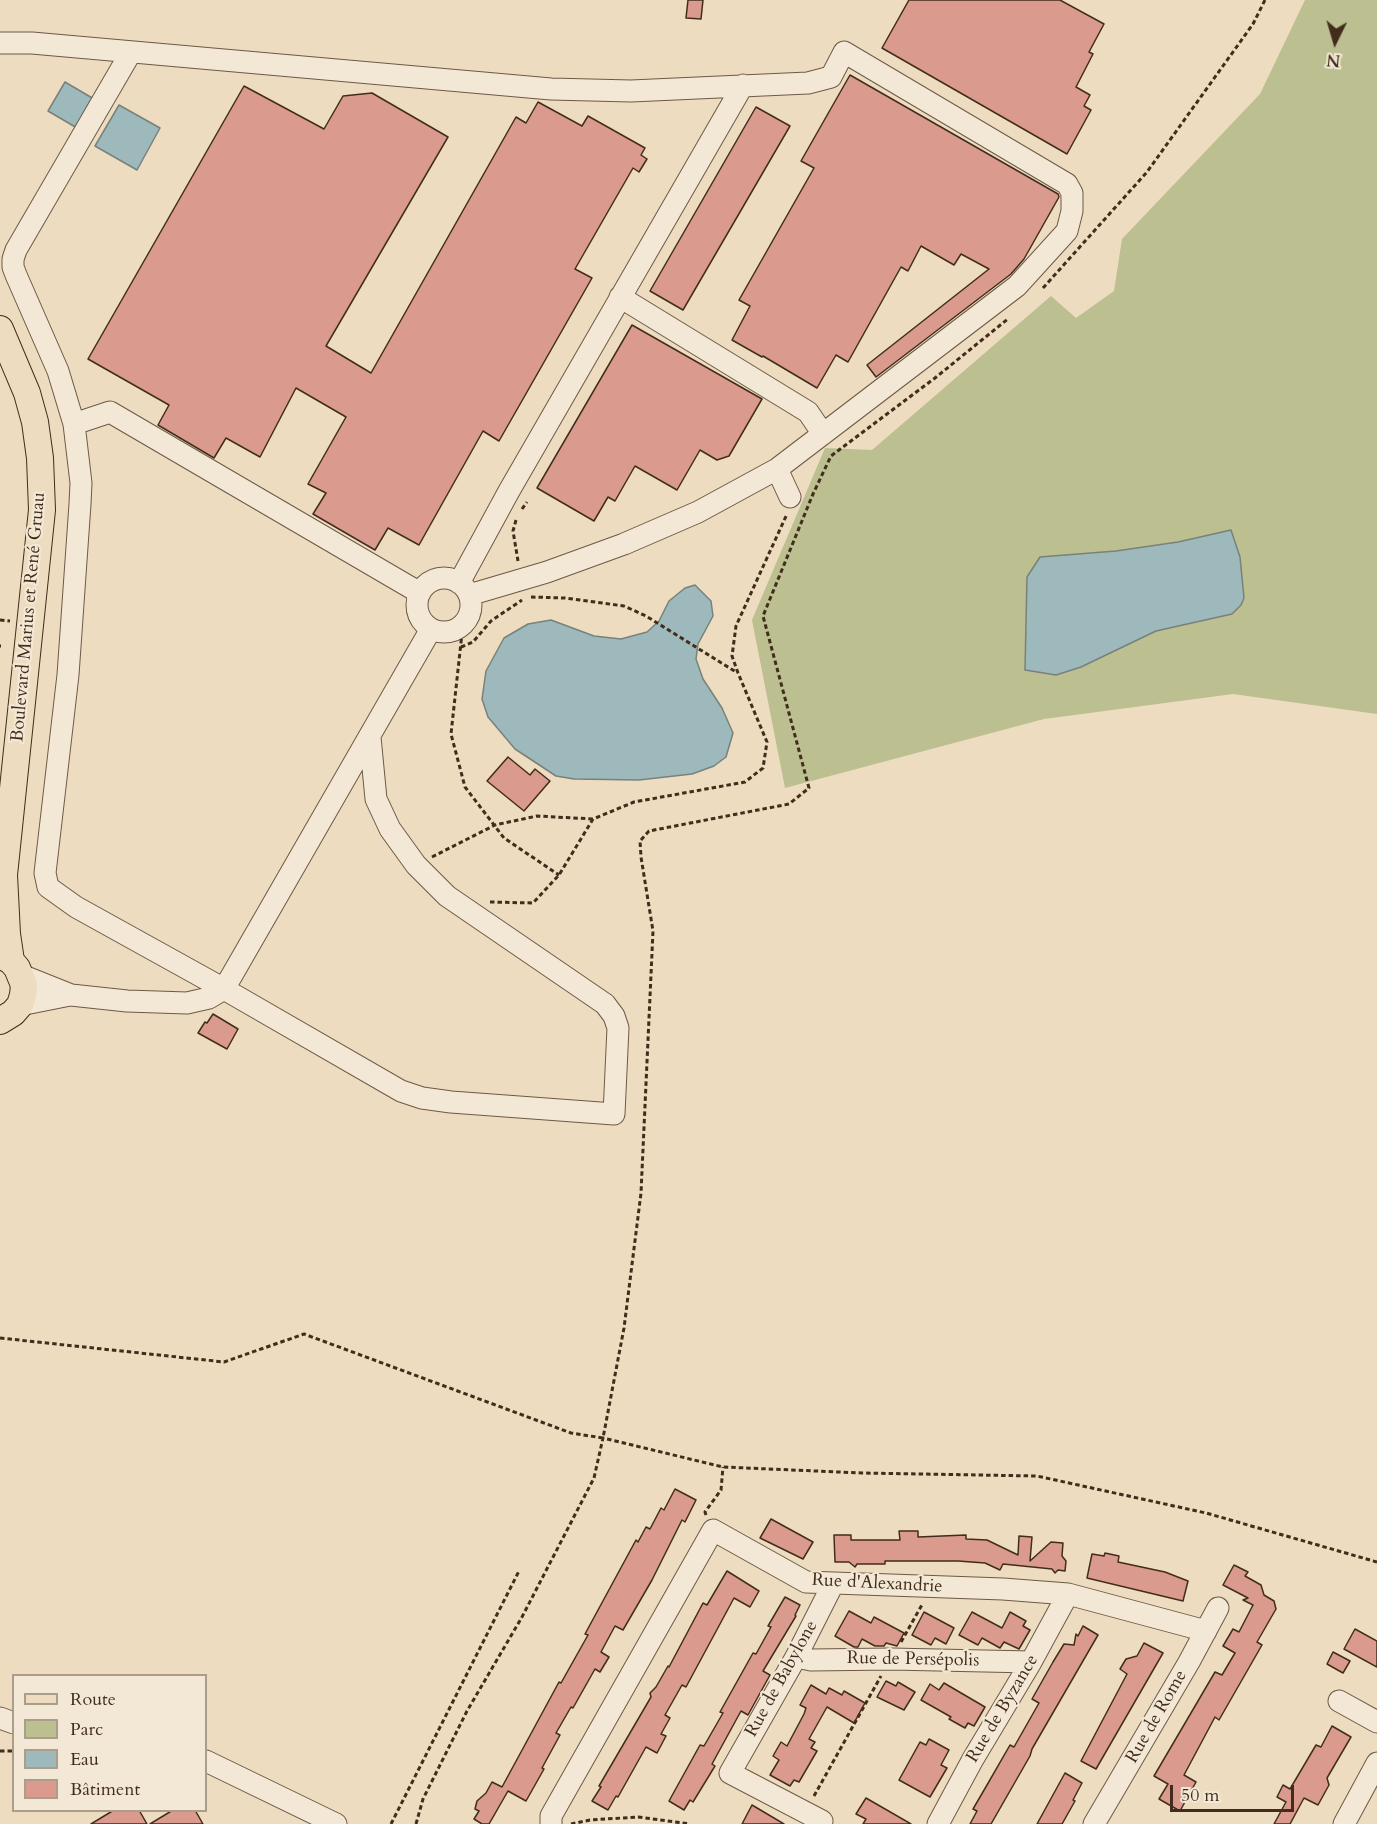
<!DOCTYPE html>
<html>
<head>
<meta charset="utf-8">
<style>
  body { margin:0 }
  #map { position:relative; width:1377px; height:1824px; overflow:hidden; background:#eddcbf; font-family:Cardo,serif }
  canvas { display:block }
  .legend { position:absolute; left:12px; top:1674px; width:195px; height:138px; box-sizing:border-box; background:#f3e8d5; border:2px solid #ac9d8b; margin:0; padding:8px 10px; list-style:none; font-size:18px; color:#422d1d }
  .legend li { display:flex; align-items:center; gap:12px; height:30px }
  .legend b { width:30px; border:2px solid #ac9d8b }
  .north { position:absolute; left:1305px; top:12px; width:60px; height:60px; -webkit-text-stroke:4px #f3e8d5; paint-order:stroke; rotate:185deg; font-size:16px; font-weight:700; line-height:24px; text-align:center; color:#422d1d }
  .north::after { content:''; display:block; margin:auto; width:21px; height:27px; background:#422d1d; clip-path:polygon(50% 0,100% 100%,50% 72%,0 100%) }
  .scale { position:absolute; left:1170px; top:1785px; width:124px; height:27px; box-sizing:border-box; border:3px solid #422d1d; border-top:0; padding-left:8px; font-size:18px; line-height:21px; white-space:nowrap; color:#422d1d; -webkit-text-stroke:4px #f3e8d5; paint-order:stroke }
</style>
</head>
<body>
<div id="map">
<canvas width="1377" height="1824"></canvas>
<ul class="legend">
<li><b style="height:8px;background:#eddcbf"></b>Route</li>
<li><b style="height:16px;background:#bcbf8f"></b>Parc</li>
<li><b style="height:16px;background:#9db9bb"></b>Eau</li>
<li><b style="height:16px;background:#da9a8e"></b>Bâtiment</li>
</ul>
<div class="north">N</div>
<div class="scale">50 m</div>
</div>
<script>
const g = document.querySelector('canvas').getContext('2d');
g.lineJoin = 'round';
function fillPath(path, color) { g.fillStyle = color; g.fill(path, 'evenodd'); }
const toPath = rows => new Path2D(rows.map(r => 'M' + r).join(''));
function trace(path, color, width, dash) { g.strokeStyle = color; g.lineWidth = width; g.lineCap = dash ? 'butt' : 'round'; g.setLineDash(dash || []); g.stroke(path); }
function write(font, color, halo, rows, align = 'center') {
  g.font = font + ' Cardo,serif'; g.lineWidth = 4.5; g.setLineDash([]); g.textBaseline = 'middle'; g.strokeStyle = halo; g.fillStyle = color; for (const [text, x, y, turn = 0] of rows) {
    g.save(); g.translate(x, y); g.rotate((+turn || 0) * Math.PI / 180); g.textAlign = isNaN(turn) ? turn : align; if (halo) g.strokeText(text, 0, 0); g.fillText(text, 0, 0); g.restore();
  }
}
fillPath(toPath([
  [1305,0,1377,0,1377,714,1233,694,1044,719,785,788,752,620,825,448,872,450,1051,296,1076,318,1114,291,1122,239,1260,94]
]), '#bcbf8f');
const water = toPath([
  [65,82,94,99,77,128,48,111,65,82],
  [119,105,160,128,137,170,95,146,119,105],
  [1231,530,1240,557,1244,598,1241,605,1232,614,1156,631,1081,667,1056,675,1025,670,1027,577,1040,557,1116,551,1178,542,1231,530],
  [695,585,711,601,713,616,698,644,696,659,703,679,722,708,733,733,726,757,714,766,692,774,639,780,574,779,556,776,515,749,488,717,482,699,486,671,504,638,528,624,551,620,594,636,621,639,647,632,659,621,669,601,685,588,695,585]
]);
fillPath(water, '#9db9bb');
trace(water, '#79817c', 1.5);
const building = toPath([
  [688,0,703,0,701,19,686,18,688,0],
  [909,0,1060,0,1104,24,1089,52,1093,54,1076,87,1090,95,1084,106,1091,110,1067,154,882,48,909,0],
  [850,75,1058,194,1059,197,1024,259,1011,274,876,377,867,365,989,269,961,254,954,265,921,246,908,271,901,267,848,362,836,355,817,388,763,356,762,357,732,340,750,306,739,300,814,168,801,161,850,75],
  [244,86,324,129,343,96,372,93,448,137,326,346,371,373,516,117,526,123,538,102,582,126,588,116,645,148,641,155,647,159,639,172,633,168,575,269,592,278,519,406,499,441,483,431,419,545,388,528,375,550,313,514,326,493,308,484,346,417,296,388,260,457,226,438,214,458,158,425,169,405,88,359,244,86],
  [756,107,790,126,683,310,650,291,756,107],
  [632,325,762,399,729,456,717,460,700,450,677,490,635,466,615,501,608,497,594,521,537,488,632,325],
  [508,757,530,775,535,769,550,781,524,811,487,781,508,757],
  [213,1014,238,1029,227,1049,198,1033,205,1022,207,1023,213,1014],
  [675,1489,696,1500,685,1522,682,1520,652,1580,623,1630,615,1626,601,1652,609,1657,600,1672,595,1669,573,1708,571,1707,556,1733,560,1735,542,1768,544,1769,526,1801,508,1791,489,1824,482,1824,474,1819,479,1811,475,1809,477,1801,486,1793,492,1782,502,1787,559,1682,561,1683,588,1635,585,1634,636,1540,638,1542,646,1527,650,1529,661,1508,664,1510,675,1489],
  [771,1519,813,1542,803,1559,760,1538,771,1519],
  [899,1531,918,1531,918,1537,966,1535,966,1539,987,1540,1018,1555,1019,1536,1032,1537,1030,1561,1051,1542,1063,1543,1062,1556,1066,1561,1065,1571,1058,1570,1055,1573,1052,1569,1003,1564,1000,1570,985,1563,958,1561,885,1561,885,1564,857,1564,855,1567,849,1562,835,1562,834,1535,851,1535,851,1540,900,1540,899,1531],
  [1105,1553,1119,1556,1118,1562,1165,1572,1188,1581,1183,1601,1087,1578,1092,1554,1104,1556,1105,1553],
  [1234,1565,1248,1572,1245,1576,1261,1585,1264,1595,1274,1601,1276,1609,1257,1642,1262,1645,1219,1720,1215,1717,1184,1775,1196,1782,1180,1811,1159,1799,1168,1784,1154,1776,1215,1672,1222,1675,1235,1653,1223,1646,1233,1629,1239,1632,1253,1605,1243,1600,1248,1598,1223,1585,1234,1565],
  [727,1571,759,1591,750,1607,734,1598,686,1687,682,1685,665,1715,670,1718,661,1734,666,1736,657,1753,646,1747,618,1797,616,1796,608,1810,592,1801,601,1787,599,1786,651,1697,650,1693,656,1687,668,1666,669,1667,703,1603,707,1605,727,1571],
  [785,1597,800,1605,795,1615,796,1616,763,1671,770,1675,748,1715,741,1711,712,1764,715,1766,693,1802,690,1800,684,1810,669,1801,700,1745,704,1746,723,1713,720,1712,753,1653,756,1654,771,1627,768,1626,785,1597],
  [849,1611,871,1623,874,1617,904,1633,897,1646,886,1643,884,1646,875,1646,862,1639,858,1647,854,1647,835,1636,849,1611],
  [924,1612,954,1628,946,1644,935,1638,931,1645,912,1635,924,1612],
  [972,1612,1002,1628,1010,1612,1026,1621,1023,1626,1030,1630,1019,1649,1004,1642,1000,1648,982,1638,978,1645,959,1635,972,1612],
  [1083,1626,1098,1635,1032,1749,1030,1756,991,1824,970,1824,977,1811,973,1809,987,1785,1010,1745,1014,1747,1039,1703,1032,1699,1053,1662,1064,1644,1074,1645,1076,1634,1078,1636,1083,1626],
  [1355,1629,1377,1641,1377,1667,1344,1649,1355,1629],
  [1144,1643,1163,1653,1096,1769,1081,1761,1127,1674,1120,1669,1126,1659,1137,1656,1144,1643],
  [1333,1652,1350,1661,1343,1673,1327,1664,1333,1652],
  [886,1681,896,1686,898,1682,915,1692,904,1710,877,1697,886,1681],
  [944,1683,985,1707,974,1726,968,1723,965,1728,949,1719,951,1717,921,1700,930,1684,939,1690,944,1683],
  [811,1685,826,1694,829,1688,842,1695,844,1691,865,1703,854,1723,827,1707,809,1739,815,1742,811,1748,817,1751,799,1782,794,1780,790,1786,770,1775,779,1760,773,1756,781,1742,787,1746,804,1714,806,1708,800,1705,811,1685],
  [1332,1726,1351,1737,1327,1778,1329,1785,1318,1805,1304,1798,1290,1824,1274,1824,1286,1802,1277,1797,1283,1785,1290,1789,1316,1745,1321,1747,1332,1726],
  [929,1739,949,1750,941,1765,947,1768,930,1797,899,1780,920,1742,926,1745,929,1739],
  [1065,1773,1082,1783,1073,1800,1075,1801,1062,1824,1037,1824,1065,1773],
  [866,1798,911,1824,863,1824,866,1819,856,1814,866,1798],
  [752,1805,784,1824,742,1824,752,1805],
  [114,1810,139,1810,147,1824,91,1824,114,1810],
  [173,1810,195,1810,203,1824,150,1824,173,1810]
]);
fillPath(building, '#da9a8e');
trace(building, '#422d1d', 1.5);
const minor = toPath([
  [0,43,32,43,551,89,631,91,808,83,831,77,844,52,1067,184,1072,193,1072,211,1067,231,1017,286,777,469,698,512,624,544,547,572,469,595],
  [131,52,16,250,13,259,13,267,16,275,58,371,74,424,110,412,420,593],
  [620,297,808,412,823,434],
  [74,424,81,483,80,504,68,675,45,873,48,887,76,907,224,989,401,1091,422,1098,451,1102,614,1114,618,1028,614,1016,605,1004,447,896,416,865,390,829,376,799,370,737],
  [777,469,790,497],
  '417 605a27 27 0 1 1 54 0a27 27 0 1 1-54 0Z',
  [459,583,509,491,743,85],
  [21,975,71,995,127,1001,187,1003,209,998,224,989,431,629],
  [20,1005,70,995],
  [796,1657,811,1660,891,1659,1031,1662],
  [1339,1701,1377,1722],
  [0,1718,14,1723],
  [206,1761,336,1824],
  [551,1824,551,1816,713,1530,806,1582,1003,1589,1068,1594,1206,1631],
  [821,1824,822,1821,730,1773,796,1657,833,1584],
  [938,1824,973,1759,1031,1662,1068,1594],
  [1094,1824,1189,1662,1218,1608],
  [1344,1824,1377,1763]
]);
const major = toPath([
  [0,329,27,393,35,422,40,458,42,510,4,875,0,893],
  [4,875,7,934,11,961],
  [0,955,11,961,17,968,24,985,23,995,20,1005,13,1013,0,1021]
]);
trace(minor, '#6d5946', 23);
trace(major, '#422d1d', 28);
trace(toPath([
  [1043,288,1147,172,1253,24,1265,0],
  [522,509,527,502],
  [516,520,513,531,518,561],
  [531,597,565,598,624,606,646,616,736,672],
  [0,620,10,621],
  [463,624,451,734,465,787,504,838,559,875],
  [0,646,1,646],
  [461,647,473,642,491,621,522,600],
  [432,857,495,825,537,816,593,819],
  [490,902,533,903,559,875,593,819,634,802,745,782,763,768,767,742,738,673,732,656,736,626,787,514],
  [0,1338,224,1362,304,1334,571,1433,603,1438,624,1328,641,1193,653,931,641,857,640,841,649,831,789,804,809,788,763,616,813,494,831,456,935,378,1009,318],
  [706,1515,705,1512,721,1490,723,1467],
  [901,1642,923,1603],
  [0,1751,14,1751],
  [814,1796,881,1676],
  [391,1824,519,1571],
  [416,1824,423,1799,467,1711,522,1617,594,1478,603,1438,723,1467,862,1473,1037,1476,1206,1513,1377,1562],
  [571,1824,590,1820,638,1817,690,1824]
]), '#422d1d', 3, [4.5, 3]);
trace(minor, '#f3e8d5', 21);
trace(major, '#eddcbf', 26);
write('18px', '#422d1d', '#f3e8d5', [
  ["Boulevard Marius et René Gruau",29,617,-85],
  ["Rue d'Alexandrie",877,1584,3],
  ["Rue de Persépolis",913,1660,1],
  ["Rue de Babylone",782,1679,-61],
  ["Rue de Byzance",1003,1709,-59],
  ["Rue de Rome",1157,1717,-60]
]);
</script>
</body>
</html>
